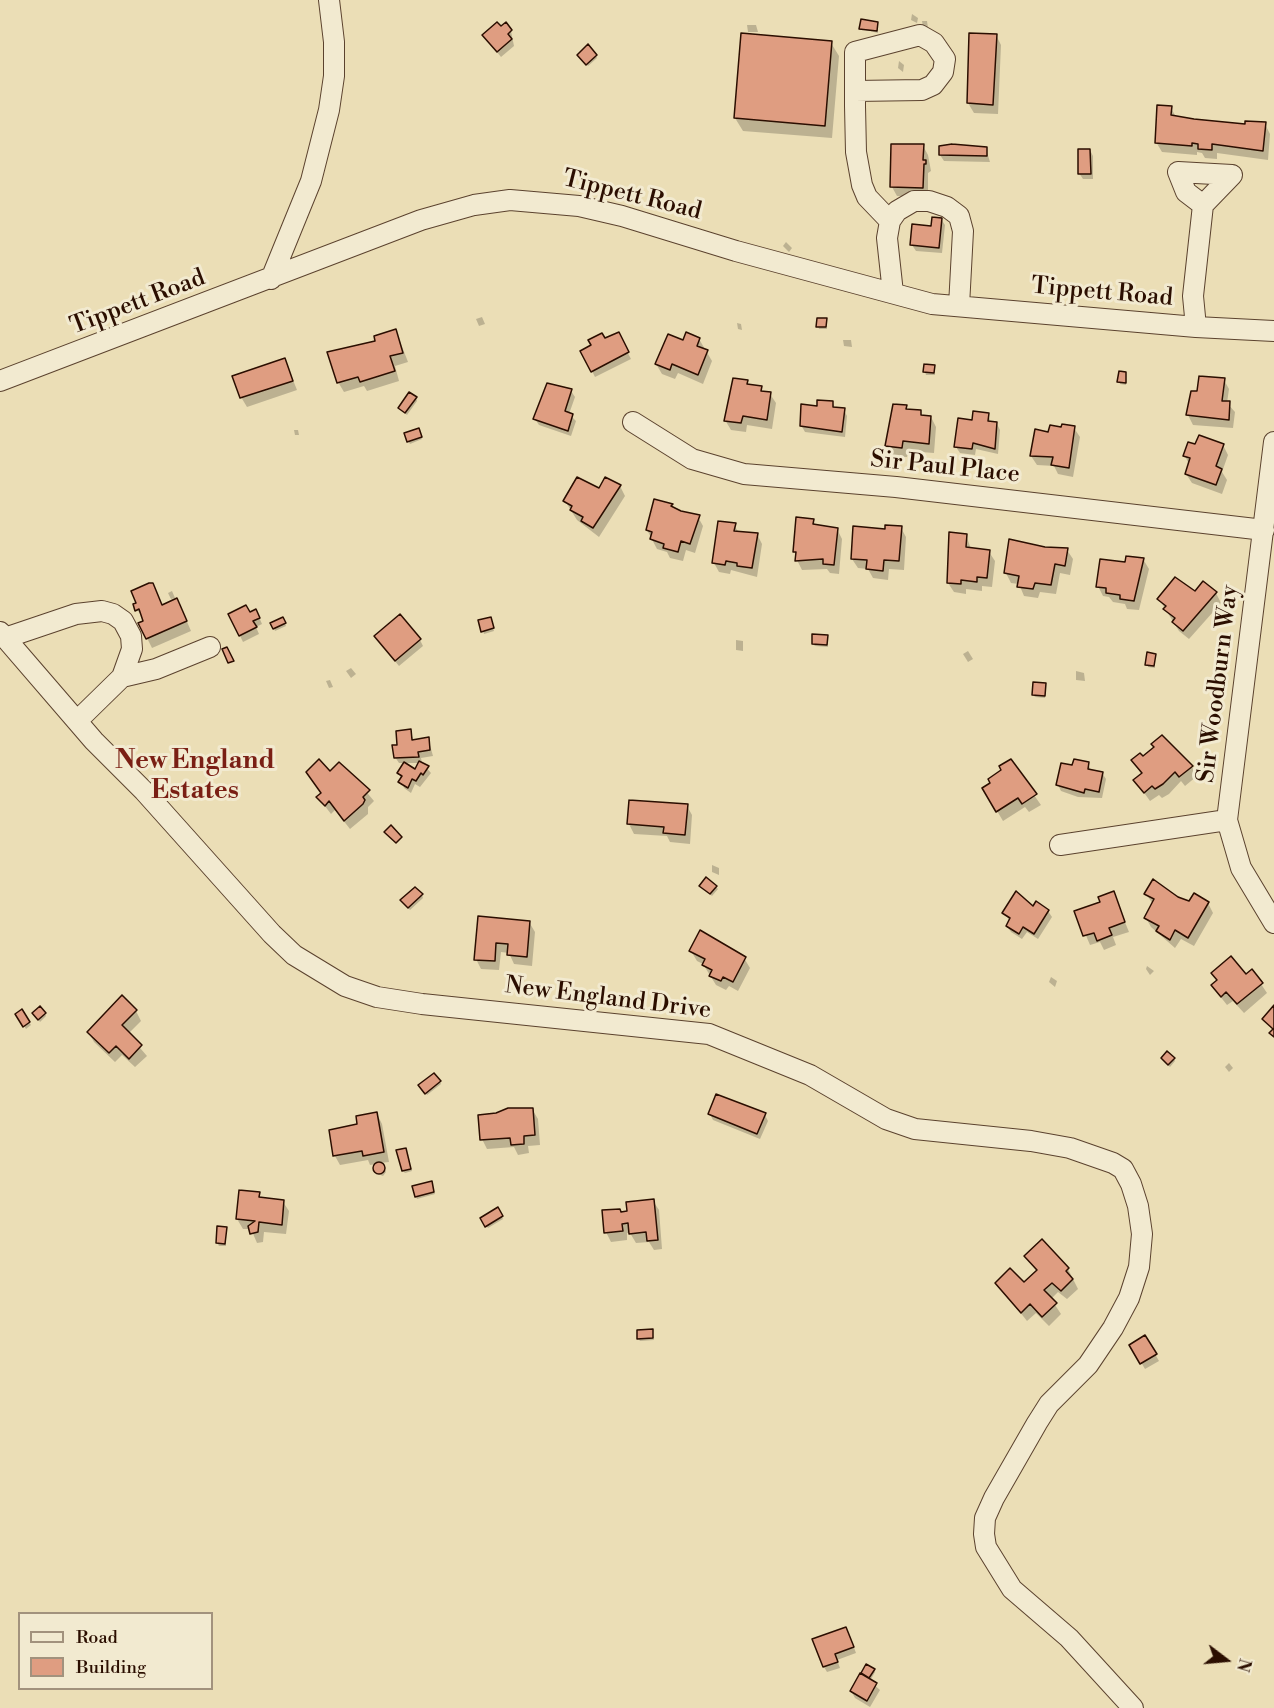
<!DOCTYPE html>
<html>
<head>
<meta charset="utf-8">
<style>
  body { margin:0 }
  #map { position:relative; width:1274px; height:1708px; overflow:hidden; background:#ebdeb6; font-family:"Libre Bodoni",serif }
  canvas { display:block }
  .legend { position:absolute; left:18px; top:1612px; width:195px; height:78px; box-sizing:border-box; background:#f2ead0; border:2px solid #a2927d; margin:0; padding:8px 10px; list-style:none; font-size:18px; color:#2b0e00 }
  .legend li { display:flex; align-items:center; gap:12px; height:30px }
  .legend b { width:30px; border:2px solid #a2927d }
  .north { position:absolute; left:1196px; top:1630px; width:60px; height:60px; -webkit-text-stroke:4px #f2ead0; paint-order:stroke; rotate:106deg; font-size:16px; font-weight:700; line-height:24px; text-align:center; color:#2b0e00 }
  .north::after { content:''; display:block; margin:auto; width:21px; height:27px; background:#2b0e00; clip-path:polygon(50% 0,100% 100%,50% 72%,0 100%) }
</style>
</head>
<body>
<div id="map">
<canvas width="1274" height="1708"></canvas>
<ul class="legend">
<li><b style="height:8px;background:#f2ead0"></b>Road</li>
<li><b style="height:16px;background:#df9d81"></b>Building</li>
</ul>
<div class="north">N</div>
</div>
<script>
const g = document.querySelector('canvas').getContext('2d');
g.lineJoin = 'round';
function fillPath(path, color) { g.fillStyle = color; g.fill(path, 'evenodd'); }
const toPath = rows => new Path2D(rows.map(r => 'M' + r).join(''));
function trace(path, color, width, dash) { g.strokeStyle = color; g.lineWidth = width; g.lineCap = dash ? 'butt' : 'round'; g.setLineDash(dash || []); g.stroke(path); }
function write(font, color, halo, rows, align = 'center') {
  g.font = font + ' "Libre Bodoni",serif'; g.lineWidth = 6; g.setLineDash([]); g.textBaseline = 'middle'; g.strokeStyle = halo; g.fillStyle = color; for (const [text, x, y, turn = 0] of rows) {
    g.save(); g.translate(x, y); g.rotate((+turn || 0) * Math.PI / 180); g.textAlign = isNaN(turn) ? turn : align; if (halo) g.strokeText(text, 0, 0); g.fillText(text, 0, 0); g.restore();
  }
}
fillPath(toPath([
  [912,14,918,18,917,23,911,20],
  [922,21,927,21,928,28,923,27],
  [877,23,878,33,861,29],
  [747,25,756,25,758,32,748,32],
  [511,31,514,46,501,57,488,41],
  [996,35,1001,45,998,114,974,113,968,103],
  [831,43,839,56,832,138,743,131,735,118],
  [596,56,597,58,588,66,580,57],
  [899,61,904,65,903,72,898,68],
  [1171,108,1176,117,1246,125,1265,124,1270,134,1268,160,1217,153,1217,159,1205,158,1202,153,1197,152,1197,155,1162,152,1156,142],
  [923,146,928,155,931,171,928,173,928,197,897,196,892,187],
  [986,149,990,162,944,161,940,155],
  [1090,150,1093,156,1093,179,1083,179,1079,173],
  [941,219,945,225,942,253,916,251,912,245],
  [786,242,792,248,789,252,783,246],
  [482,317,485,324,479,326,476,319],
  [826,320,827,329,819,329,818,326],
  [737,323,741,324,742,330,738,329],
  [396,331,408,362,395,366,399,381,367,391,364,386,344,392,338,382,377,342],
  [699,339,712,361,703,384,678,373,675,379,662,374,656,364,683,342],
  [605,340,621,340,631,359,595,377,592,371],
  [843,340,851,340,852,347,844,346],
  [285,360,297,390,247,407,241,397],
  [934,367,935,375,926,375,925,372],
  [1126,373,1126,385,1120,384,1119,382],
  [1224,380,1229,389,1227,403,1235,412,1233,428,1193,425,1188,415,1198,393],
  [747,381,750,386,761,388,764,393,770,394,776,403,772,429,747,425,746,432,731,430,725,420],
  [571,391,575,397,569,414,576,421,571,436,539,425,535,419],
  [416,398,417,401,407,415,401,410,399,408],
  [832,402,836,409,844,410,847,416,845,437,805,432,801,425,818,407],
  [894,405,906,406,908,411,920,412,923,416,931,417,936,427,934,453,908,451,907,457,892,456,887,446],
  [988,414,991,423,997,424,1000,430,998,454,976,449,975,455,960,453,956,447,974,421],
  [1074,428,1080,437,1073,477,1058,474,1054,466,1037,465,1031,456],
  [294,430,298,430,299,435,295,435],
  [419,432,422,439,410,444,408,441],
  [1223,445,1228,455,1222,472,1227,480,1222,494,1192,483,1186,474,1189,464,1185,456,1196,446],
  [620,486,625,496,599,537,577,520,565,501,599,489],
  [670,505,673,509,698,517,703,526,695,553,686,550,683,561,670,558,667,552,657,549,647,530],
  [813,520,816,526,837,529,842,539,839,574,830,573,827,569,802,570,797,560,795,551],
  [734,525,739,533,757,534,762,544,757,577,731,570,730,574,719,572,714,563],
  [901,528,906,537,904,570,889,569,888,580,873,578,868,569,858,568,852,559,886,531],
  [966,535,971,549,989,552,995,561,992,587,982,586,982,591,966,589,966,594,954,592,948,583],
  [1045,549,1067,550,1073,559,1070,575,1060,573,1056,594,1040,592,1038,598,1024,596,1019,584,1011,583,1006,573],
  [1143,559,1149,569,1139,610,1127,609,1125,604,1113,602,1109,597,1103,596,1098,586,1127,564],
  [172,591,175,598,171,599,168,593],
  [1195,593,1216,593,1221,603,1189,639,1179,631,1159,599],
  [158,595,163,607,182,610,191,631,152,648,140,624,145,621,144,618,137,610],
  [230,615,259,617,262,624,256,627,259,634,243,642],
  [283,619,286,626,275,631,272,623],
  [491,621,494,631,484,634,483,631],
  [827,636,828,647,815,646,813,644],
  [420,640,423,646,399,666,379,642],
  [736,640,743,641,743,651,736,650],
  [968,651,973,659,968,662,963,654],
  [1155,655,1155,668,1148,667,1147,664],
  [351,668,356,674,351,678,346,671],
  [1076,671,1084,673,1085,681,1076,680],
  [330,680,333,687,329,688,326,681],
  [1045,684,1045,698,1035,697,1033,694],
  [410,731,414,741,428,738,433,756,421,758,422,763,431,773,420,787,415,784,411,793,404,788,399,773,416,771,421,763,399,763,395,757,399,746],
  [1010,761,1041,805,1029,812,1025,807,1003,821,984,789],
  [1133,761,1192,767,1197,776,1185,786,1181,781,1169,794,1162,798,1159,795,1150,801,1135,780,1142,775],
  [1088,763,1091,771,1102,773,1106,779,1102,798,1078,797,1061,791,1058,785,1074,767],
  [348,770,374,801,368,807,368,814,350,829,335,810,331,814,318,797,330,773],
  [687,806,692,815,690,844,670,842,667,836,634,834,629,824],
  [712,865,719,868,719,875,712,872],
  [1153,881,1190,903,1208,903,1213,913,1194,946,1181,939,1175,948,1151,927,1146,918,1153,904,1146,894],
  [716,887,718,889,712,896,703,888],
  [1113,893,1129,932,1113,937,1116,945,1104,950,1100,942,1090,945,1076,912,1102,903],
  [422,895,423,898,410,910,404,903],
  [1034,908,1048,911,1052,917,1038,939,1027,932,1022,939,1011,932,1007,926,1010,921,1004,913],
  [479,918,529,922,535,932,532,966,514,964,509,953,501,952,499,970,481,969,476,959],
  [691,951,744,958,750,968,738,991,729,986,726,990,716,985,703,964,697,961],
  [1147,966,1154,971,1150,975,1146,969],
  [1213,973,1246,976,1261,984,1267,993,1244,1013,1233,1001,1227,1005,1219,995,1213,985,1218,982],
  [1051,977,1057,981,1055,987,1049,982],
  [136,1011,141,1021,128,1034,147,1056,135,1067,122,1055,115,1062,94,1042,89,1033],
  [22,1012,31,1025,26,1029,17,1015],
  [45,1014,46,1016,40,1022,36,1016],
  [1174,1059,1175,1061,1170,1067,1164,1061],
  [1229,1063,1233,1068,1229,1072,1225,1067],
  [440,1082,441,1084,427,1095,420,1086],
  [532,1109,538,1119,540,1145,528,1146,529,1153,518,1155,514,1147,487,1149,482,1139],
  [377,1114,382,1124,389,1162,380,1163,386,1172,383,1176,376,1173,376,1164,370,1165,368,1160,340,1165,335,1156,359,1126],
  [710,1114,765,1115,768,1121,760,1139,713,1120],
  [406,1152,412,1171,405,1173,403,1171],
  [432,1186,435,1194,417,1199,416,1196],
  [259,1194,261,1198,283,1202,289,1211,286,1234,264,1232,263,1242,257,1243,251,1229,243,1229,237,1219],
  [653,1201,659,1210,662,1249,654,1250,649,1242,636,1243,630,1233,627,1233,627,1240,611,1242,606,1232,621,1213],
  [497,1209,503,1219,488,1228,482,1219],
  [226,1229,226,1246,219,1246,217,1243],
  [1026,1257,1068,1269,1078,1289,1067,1299,1058,1292,1051,1299,1061,1314,1049,1326,1036,1313,1027,1321,997,1283,1024,1284,1037,1272],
  [652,1331,654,1340,640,1341,638,1338],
  [1145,1337,1159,1361,1145,1369,1131,1345],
  [849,1634,856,1653,837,1660,840,1668,827,1672,824,1667],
  [874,1670,875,1672,870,1681,880,1690,870,1707,855,1698,851,1691,865,1678,862,1674]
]), '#0003');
const building = toPath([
  [861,19,878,22,877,31,859,29,861,19],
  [497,22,501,26,506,22,512,30,508,34,512,39,497,52,482,35,497,22],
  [741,33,832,41,825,126,734,118,741,33],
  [969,33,997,34,993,105,967,103,969,33],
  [588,44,597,55,586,65,577,55,588,44],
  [1157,105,1172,106,1171,115,1194,119,1245,124,1245,121,1266,122,1263,151,1212,144,1212,150,1198,149,1198,144,1192,143,1192,146,1155,143,1157,105],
  [891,144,924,144,923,160,926,160,926,164,924,164,923,188,890,187,891,144],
  [952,144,987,147,987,156,939,155,939,146,952,144],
  [1078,149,1090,149,1091,174,1078,174,1078,149],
  [932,217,942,218,939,248,910,245,912,224,931,226,932,217],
  [817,318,827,318,826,327,816,327,817,318],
  [396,329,403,353,390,356,395,371,360,382,358,377,337,383,327,352,375,341,374,336,396,329],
  [619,332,629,352,591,372,580,351,591,345,588,340,602,333,605,338,619,332],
  [686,332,700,338,697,346,708,350,698,375,672,364,670,370,655,364,668,334,683,340,686,332],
  [285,358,293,381,240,398,232,376,285,358],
  [924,364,935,365,934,373,923,372,924,364],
  [1119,371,1126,372,1126,383,1117,382,1119,371],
  [1199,376,1225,378,1222,401,1230,401,1229,420,1186,415,1191,391,1197,391,1199,376],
  [733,378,748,380,747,384,762,386,761,391,771,392,767,420,743,416,741,423,724,421,733,378],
  [547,383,572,389,565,411,573,414,568,431,533,419,547,383],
  [409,392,417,397,405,413,398,408,409,392],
  [817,400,833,401,833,407,845,408,842,432,800,426,801,404,817,406,817,400],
  [893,404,907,405,906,409,921,410,921,415,931,416,929,444,903,441,902,448,885,446,893,404],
  [973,411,989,413,988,421,997,422,995,449,973,443,972,449,954,447,958,418,972,420,973,411],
  [1062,424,1075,426,1069,468,1051,465,1053,457,1030,456,1035,429,1048,432,1050,425,1061,427,1062,424],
  [419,428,422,437,407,442,404,433,419,428],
  [1199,435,1224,444,1216,466,1222,469,1216,485,1185,474,1190,458,1183,456,1188,442,1195,444,1199,435],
  [577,477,599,488,605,477,621,485,593,528,581,521,583,517,570,510,572,506,563,501,577,477],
  [654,499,673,504,671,506,681,511,700,515,690,544,681,541,678,552,663,548,664,544,650,539,652,532,646,530,654,499],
  [796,517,814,519,813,524,838,528,834,565,823,564,823,559,795,561,796,552,793,552,796,517],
  [718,521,736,523,734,531,758,533,752,568,737,566,737,563,726,561,725,565,712,563,718,521],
  [885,525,902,526,899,561,884,560,883,571,866,569,867,560,851,559,853,526,885,529,885,525],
  [949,532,967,534,966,547,990,550,987,578,977,577,977,582,961,580,961,584,947,583,949,532],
  [1009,539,1045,547,1068,548,1065,566,1055,564,1051,585,1035,583,1033,589,1017,587,1019,576,1004,573,1009,539],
  [1126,556,1144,558,1134,601,1120,599,1120,595,1106,593,1106,588,1096,587,1100,559,1125,562,1126,556],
  [1175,577,1195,591,1203,581,1217,592,1183,631,1172,622,1175,618,1163,609,1166,606,1157,599,1175,577],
  [149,583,153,583,162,605,177,598,187,621,146,639,138,623,143,621,139,609,135,611,133,604,136,603,131,591,149,583],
  [246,605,250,612,256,609,260,618,253,621,257,627,239,636,228,614,246,605],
  [400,614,421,639,395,661,374,636,400,614],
  [283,617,286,623,273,629,270,623,283,617],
  [491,617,494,628,481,632,478,620,491,617],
  [812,634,828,635,827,645,812,644,812,634],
  [227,647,234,661,228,663,222,649,227,647],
  [1147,652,1156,654,1154,666,1145,665,1147,652],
  [1033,682,1046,683,1045,696,1032,695,1033,682],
  [411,729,412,740,429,737,430,750,418,752,419,757,394,758,392,745,397,745,396,731,411,729],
  [1162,735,1193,766,1179,777,1175,772,1163,784,1155,789,1152,786,1144,793,1133,780,1142,773,1131,760,1140,753,1143,756,1154,747,1151,744,1162,735],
  [319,759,330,771,339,762,370,790,363,797,365,800,363,804,344,821,329,801,325,806,316,797,321,793,306,772,319,759],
  [1011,759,1037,794,1022,804,1018,798,996,812,982,788,990,783,988,779,1001,770,999,766,1011,759],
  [1074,759,1089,762,1088,769,1103,772,1099,792,1085,789,1084,793,1056,785,1061,763,1072,765,1074,759],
  [419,761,429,766,423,775,421,773,416,781,412,779,408,788,398,782,402,776,397,773,404,762,415,769,419,761],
  [629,800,688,804,685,835,663,833,664,827,627,824,629,800],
  [391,825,402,837,396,843,384,832,391,825],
  [706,877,717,886,710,894,699,886,706,877],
  [1153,879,1178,897,1189,901,1194,893,1209,902,1188,938,1175,930,1170,940,1156,931,1159,926,1144,918,1154,899,1144,894,1153,879],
  [415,887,423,894,408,908,400,900,415,887],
  [1016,891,1033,906,1036,901,1049,910,1034,934,1023,927,1019,934,1006,926,1010,918,1002,913,1016,891],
  [1114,891,1125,922,1109,928,1112,935,1097,941,1094,933,1083,936,1074,911,1100,902,1098,897,1114,891],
  [478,916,530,921,527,957,507,955,508,944,496,943,495,961,474,960,478,916],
  [700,930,746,957,733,982,723,977,721,981,709,976,712,970,702,965,705,959,689,951,700,930],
  [1231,956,1246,974,1252,969,1263,983,1237,1004,1226,992,1221,997,1211,985,1217,980,1211,973,1231,956],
  [122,995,137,1010,122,1025,142,1045,129,1059,116,1046,109,1053,87,1032,122,995],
  [1274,1005,1274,1037,1269,1033,1273,1029,1262,1019,1274,1005],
  [40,1006,46,1013,38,1020,32,1013,40,1006],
  [22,1009,30,1022,23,1027,15,1014,22,1009],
  [1167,1051,1175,1058,1168,1065,1161,1058,1167,1051],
  [434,1073,441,1081,425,1094,418,1085,434,1073],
  [716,1094,766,1113,757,1134,708,1114,716,1094],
  [508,1108,533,1108,535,1135,524,1136,524,1144,511,1145,510,1138,480,1140,478,1115,496,1113,508,1108],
  [377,1112,384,1152,363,1156,362,1151,333,1156,329,1130,357,1124,356,1116,377,1112],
  [406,1148,411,1169,402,1171,396,1150,406,1148],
  '373 1168a6 6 0 1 1 12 0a6 6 0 1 1-12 0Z',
  [432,1181,434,1192,415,1197,412,1186,432,1181],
  [239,1190,260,1192,259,1197,284,1200,282,1225,259,1222,258,1232,250,1234,248,1226,255,1221,236,1219,239,1190],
  [654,1199,658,1240,647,1241,646,1232,629,1234,628,1223,622,1224,623,1231,604,1233,602,1210,620,1209,621,1212,627,1211,626,1202,654,1199],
  [498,1207,503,1216,485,1227,480,1218,498,1207],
  [217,1226,227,1227,225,1244,216,1243,217,1226],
  [1042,1239,1069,1268,1066,1271,1073,1279,1061,1291,1052,1283,1044,1290,1057,1303,1042,1317,1030,1304,1021,1313,995,1283,1010,1268,1024,1282,1037,1270,1024,1256,1042,1239],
  [653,1329,653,1338,637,1339,637,1330,653,1329],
  [1145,1335,1157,1354,1140,1364,1129,1345,1145,1335],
  [846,1627,854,1647,835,1654,838,1662,823,1667,812,1639,846,1627],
  [866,1664,875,1669,869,1678,861,1673,866,1664],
  [860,1673,877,1683,867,1701,850,1691,860,1673]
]);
fillPath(building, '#df9d81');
trace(building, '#2b0e00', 1.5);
const minor = toPath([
  [855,91,922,90,933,85,943,72,945,59,934,43,920,35,855,52,855,106,856,152,862,185,867,197,890,221],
  [1203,205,1186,192,1178,172,1232,175],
  [271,279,311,181,329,110,334,76,334,42,329,0],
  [893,293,887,238,890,221,897,211,914,201,929,201,947,207,959,216,963,231,959,306],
  [1196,327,1193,296,1203,205,1232,175],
  [0,381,421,220,474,205,510,200,579,206,622,216,736,251,932,304,1196,327,1274,331],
  [633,422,692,459,744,474,896,487,1264,530],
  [1274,442,1227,820,1241,868,1274,923],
  [0,632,94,741,144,791,272,934,294,955,345,986,377,997,422,1004,709,1034,810,1075,886,1119,915,1129,1031,1141,1070,1148,1113,1163,1123,1169,1131,1184,1138,1206,1142,1234,1139,1267,1129,1298,1113,1328,1088,1365,1049,1404,1037,1423,994,1498,985,1518,984,1534,986,1547,1012,1589,1069,1638,1133,1708],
  [5,638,76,614,102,611,113,614,123,621,131,636,132,649,122,677],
  [77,721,122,677,156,669,210,647],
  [1060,845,1227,820]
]);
trace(minor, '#5b422e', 22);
trace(minor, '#f2ead0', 20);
write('24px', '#2b0e00', '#f2ead0', [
  ["Tippett Road",632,196,14],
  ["Tippett Road",1102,293,5],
  ["Tippett Road",138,303,-21],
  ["Sir Paul Place",945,468,6],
  ["Sir Woodburn Way",1219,684,-83],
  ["New England Drive",608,999,7]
]);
write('bold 26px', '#7a1f14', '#f2ead0', [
  ["New England",195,762],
  ["Estates",195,792]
]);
</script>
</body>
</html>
